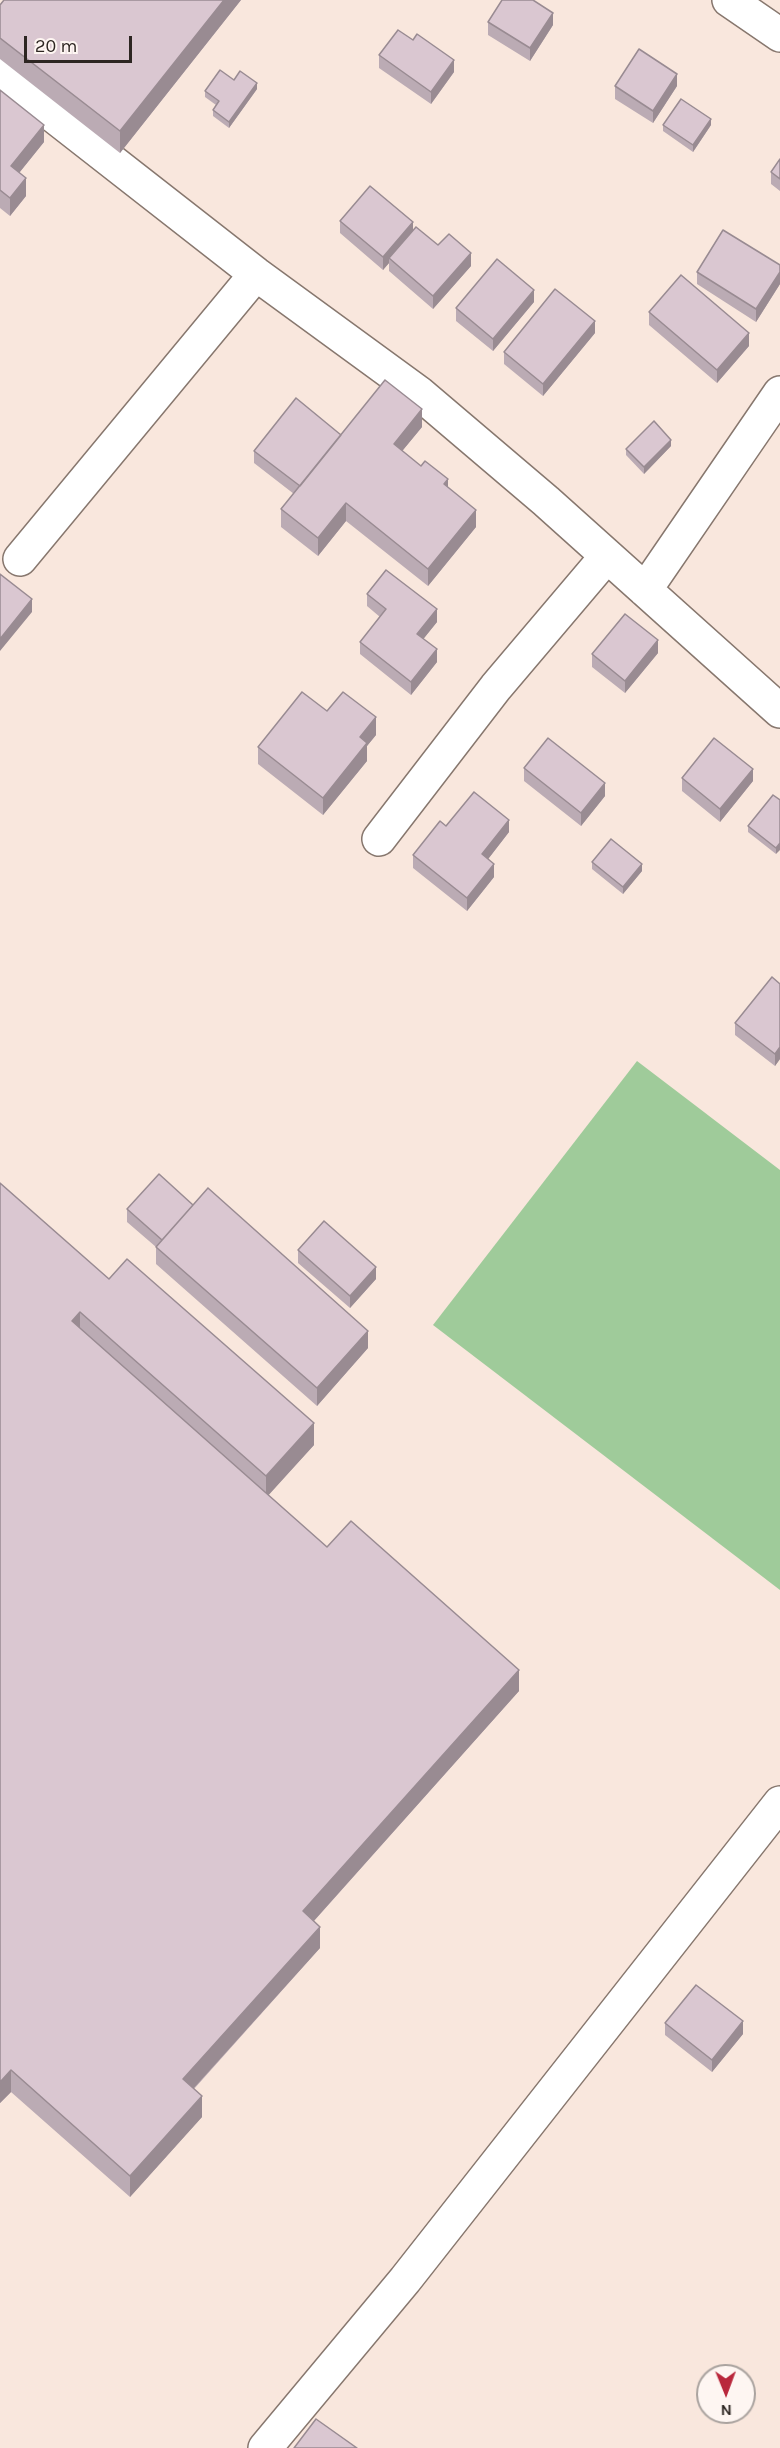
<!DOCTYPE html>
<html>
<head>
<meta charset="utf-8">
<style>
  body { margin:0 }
  #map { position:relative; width:780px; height:2448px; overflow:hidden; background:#f9e7dd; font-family:Karla,sans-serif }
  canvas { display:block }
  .north { position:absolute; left:696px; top:2364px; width:60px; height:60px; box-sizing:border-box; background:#fef6f2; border:2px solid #aaa39f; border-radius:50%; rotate:179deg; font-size:16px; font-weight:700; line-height:24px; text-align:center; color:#2d2622 }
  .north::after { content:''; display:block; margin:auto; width:21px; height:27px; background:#b9283c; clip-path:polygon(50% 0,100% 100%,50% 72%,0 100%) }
  .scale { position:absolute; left:24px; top:36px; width:108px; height:27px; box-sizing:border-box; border:3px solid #2d2622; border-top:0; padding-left:8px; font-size:18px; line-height:21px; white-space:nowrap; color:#2d2622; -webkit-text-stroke:4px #fef6f2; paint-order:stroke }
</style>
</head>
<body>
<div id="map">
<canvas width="780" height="2448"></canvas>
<div class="north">N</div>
<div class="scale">20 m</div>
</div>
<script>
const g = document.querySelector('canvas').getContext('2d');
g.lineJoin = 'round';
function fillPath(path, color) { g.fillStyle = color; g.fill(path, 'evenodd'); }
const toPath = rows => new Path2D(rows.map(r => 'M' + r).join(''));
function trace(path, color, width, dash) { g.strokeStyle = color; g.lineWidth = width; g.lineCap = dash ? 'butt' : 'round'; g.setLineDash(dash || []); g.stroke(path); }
fillPath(toPath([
  [637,1061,780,1170,780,1590,433,1325]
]), '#9fcb9a');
const street = toPath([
  [729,0,780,35],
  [0,74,256,274,419,393,546,501,780,711],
  [20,559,256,274],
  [645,590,780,393],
  [379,839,496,687,607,556],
  [265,2448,405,2280,780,1803]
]);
trace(street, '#87776e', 36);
trace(street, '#fff', 33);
fillPath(toPath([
  [4,0,241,0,120,153,0,59,0,5],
  [488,22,553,25,530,61,488,35],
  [413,40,454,72,431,104,379,68,379,55],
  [234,80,257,89,229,128,213,116,213,110,216,105,205,97,205,91],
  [615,86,677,86,653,123,615,99],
  [0,90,44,142,19,173,26,196,10,216,0,208],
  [663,125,711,125,693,152,663,131],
  [780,159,780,191,771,184,771,172],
  [340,221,413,231,438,245,471,266,433,309,389,271,389,263,383,270,340,233],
  [780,265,780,284,756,322,697,284,697,272],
  [534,302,493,351,456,321,456,308],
  [649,312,749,346,717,383,649,325],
  [595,333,543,396,504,364,504,352],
  [422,427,402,451,448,488,476,527,428,586,346,521,318,556,281,527,281,509,294,494,254,463,254,451,341,435],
  [671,446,644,474,626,455,626,449],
  [367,594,437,622,423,639,437,662,411,695,360,654,360,642,380,617,367,606],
  [658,653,625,693,592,667,592,654],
  [327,711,376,735,367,746,367,761,323,815,258,764,258,747],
  [524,768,605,796,581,826,524,781],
  [682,778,753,781,720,822,682,791],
  [780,800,776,854,748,832,748,826],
  [446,826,509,832,488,859,494,877,467,911,413,868,413,855],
  [592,862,642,871,623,894,592,869],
  [780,984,780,1059,775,1066,735,1035,735,1023],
  [0,1183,109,1279,314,1445,268,1495,327,1547,519,1691,314,1921,320,1948,194,2089,202,2117,130,2197,11,2092,0,2103],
  [193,1205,368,1348,317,1406,156,1264,156,1247,127,1222,127,1209],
  [298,1250,376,1279,350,1308,298,1263],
  [665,2023,743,2034,712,2072,665,2035]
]), '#bbabb4');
fillPath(toPath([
  [224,0,241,0,120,153,120,131],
  [553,13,553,25,530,61,530,48],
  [454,60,454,72,431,104,431,92],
  [677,74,677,86,653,123,653,111],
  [257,83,257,89,229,128,229,122],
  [711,119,711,125,693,152,693,145],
  [44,125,44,142,11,183,11,166],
  [26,178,26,196,10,216,10,198],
  [413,222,413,235,389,258,389,263,383,270,383,257],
  [471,253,471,266,433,309,433,296],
  [780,272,780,284,756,322,756,309],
  [534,290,534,302,493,351,493,339],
  [595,321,595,333,543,396,543,384],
  [749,333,749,346,717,383,717,370],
  [422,409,422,427,394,461,394,444],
  [671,440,671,446,644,474,644,467],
  [448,479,448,496,444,484],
  [346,503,346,521,318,556,318,538],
  [476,510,476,527,428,586,428,569],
  [32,599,32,612,0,651,0,639],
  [437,609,437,622,417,647,417,634],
  [658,640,658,653,625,693,625,681],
  [437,649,437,662,411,695,411,682],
  [376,717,376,735,367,746,367,761,323,815,323,798,360,737],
  [753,769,753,781,720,822,720,809],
  [605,783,605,796,581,826,581,813],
  [509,820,509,832,482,867,482,854],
  [780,843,780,850,776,854,776,848],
  [494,864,494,877,467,911,467,898],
  [642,864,642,871,623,894,623,887],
  [780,1047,780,1059,775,1066,775,1054],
  [376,1267,376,1279,350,1308,350,1296],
  [80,1312,80,1334,72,1321],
  [368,1331,368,1348,317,1406,317,1388],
  [314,1423,314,1445,266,1498,266,1476],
  [519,1670,519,1691,303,1933,303,1911],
  [320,1927,320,1948,183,2100,183,2079],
  [743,2021,743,2034,712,2072,712,2060],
  [11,2070,11,2092,0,2103,0,2082],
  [202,2096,202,2117,130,2197,130,2176]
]), '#998b92');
const building = toPath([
  [4,0,224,0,120,131,0,38,0,5,4,0],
  [502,0,533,0,553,13,530,48,488,22,502,0],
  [398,30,413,40,417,34,454,60,431,92,379,55,398,30],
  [639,49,677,74,653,111,615,86,639,49],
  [220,70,234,80,240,71,257,83,229,122,213,110,219,101,205,91,220,70],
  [0,90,44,125,11,166,26,178,10,198,0,190,0,90],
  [681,99,711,119,693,145,663,125,681,99],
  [780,159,780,179,771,172,780,159],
  [370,186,413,222,383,257,340,221,370,186],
  [416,227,438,245,449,234,471,253,433,296,389,258,416,227],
  [723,230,780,265,780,272,756,309,697,272,723,230],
  [497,259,534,290,493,339,456,308,497,259],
  [681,275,749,333,717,370,649,312,681,275],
  [555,289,595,321,543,384,504,352,555,289],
  [385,380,422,409,394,444,421,466,425,461,448,479,444,484,476,510,428,569,346,503,318,538,281,509,385,380],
  [296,398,341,435,300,486,254,451,296,398],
  [654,421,671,440,644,467,626,449,654,421],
  [386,570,437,609,417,634,437,649,411,682,360,642,386,609,367,594,386,570],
  [0,574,32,599,0,639,0,574],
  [625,614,658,640,625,681,592,654,625,614],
  [302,692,327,711,343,692,376,717,360,737,367,743,323,798,258,747,302,692],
  [548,738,605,783,581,813,524,768,548,738],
  [714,738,753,769,720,809,682,778,714,738],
  [474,792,509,820,482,854,494,864,467,898,413,855,440,821,446,826,474,792],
  [773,795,780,800,780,843,776,848,748,826,773,795],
  [611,839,642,864,623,887,592,862,611,839],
  [772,977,780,984,780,1047,775,1054,735,1023,772,977],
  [159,1174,193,1205,162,1240,127,1209,159,1174],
  [0,1183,109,1279,127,1259,314,1423,266,1476,80,1312,72,1321,327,1547,351,1521,519,1670,303,1911,320,1927,183,2079,202,2096,130,2176,11,2070,0,2082,0,1183],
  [208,1188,368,1331,317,1388,156,1247,208,1188],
  [324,1221,376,1267,350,1296,298,1250,324,1221],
  [696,1985,743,2021,712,2060,665,2023,696,1985],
  [316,2419,357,2448,294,2448,316,2419]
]);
fillPath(building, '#dac7d1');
trace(building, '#998b92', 1.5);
</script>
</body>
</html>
